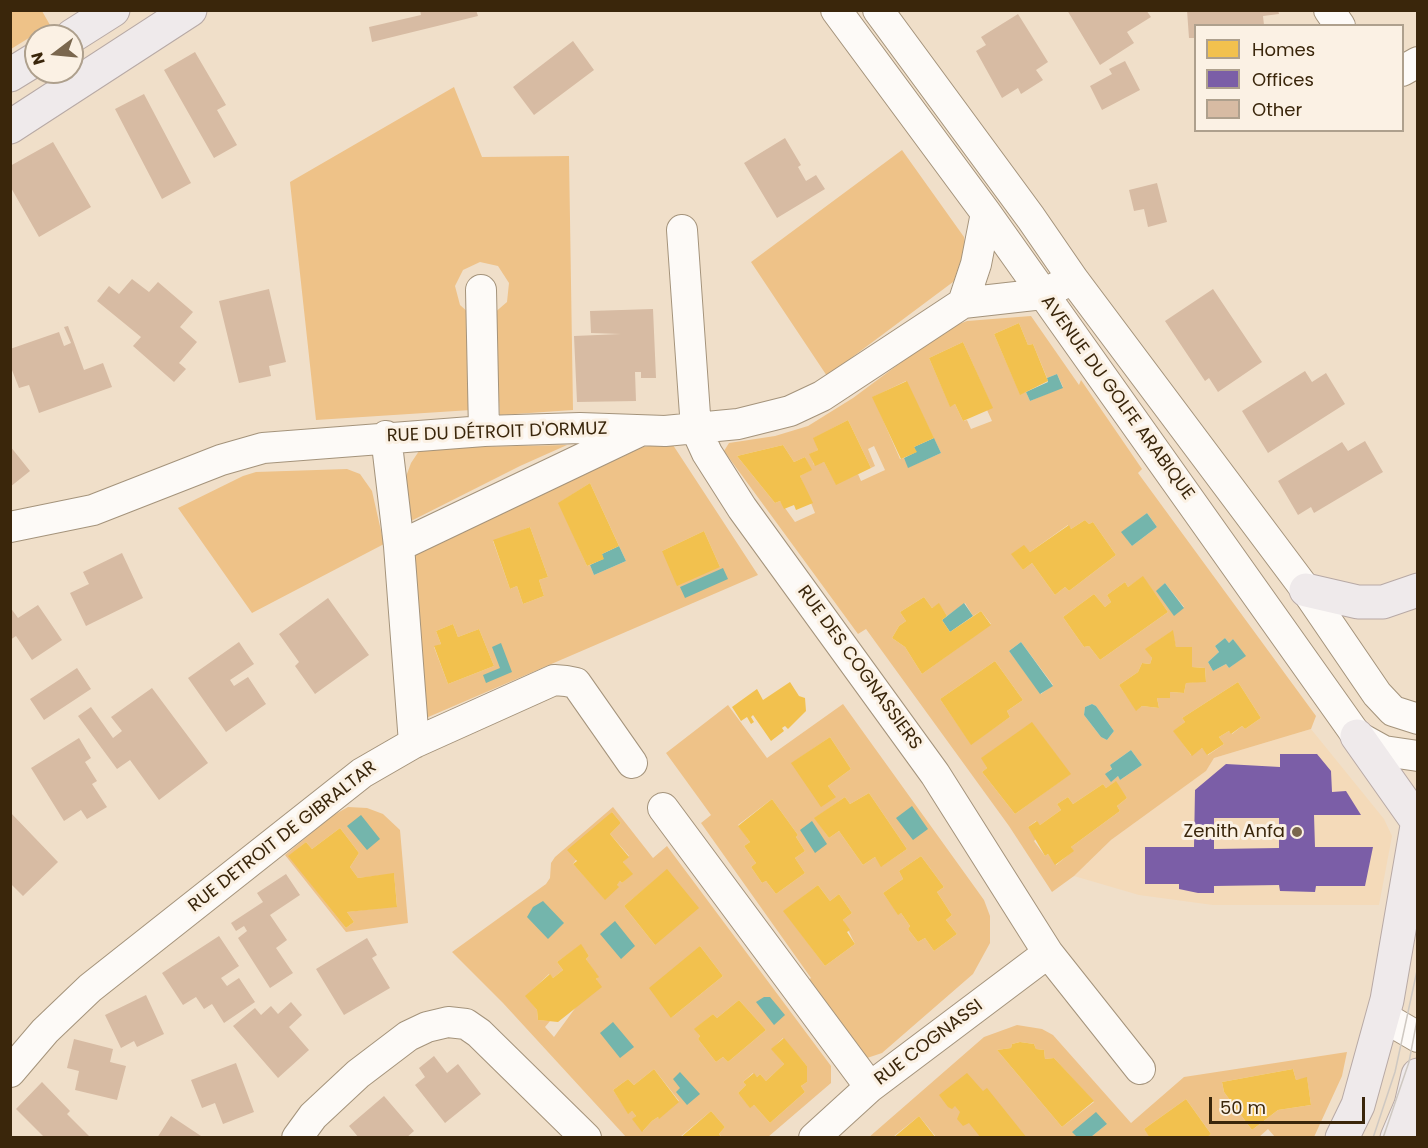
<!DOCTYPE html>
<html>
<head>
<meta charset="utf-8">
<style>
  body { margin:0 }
  #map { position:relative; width:1428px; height:1148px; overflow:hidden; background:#f0dfc9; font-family:Poppins,sans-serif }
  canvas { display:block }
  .frame { position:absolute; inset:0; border:12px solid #3a260b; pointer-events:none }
  .legend { position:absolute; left:1194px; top:24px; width:210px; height:108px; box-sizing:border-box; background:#fbf1e4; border:2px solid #aea08d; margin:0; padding:8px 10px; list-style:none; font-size:18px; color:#3a260b }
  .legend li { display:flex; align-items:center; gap:12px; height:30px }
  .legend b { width:30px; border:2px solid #aea08d }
  .north { position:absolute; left:24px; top:24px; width:60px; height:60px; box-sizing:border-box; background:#fbf1e4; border:2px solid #aea08d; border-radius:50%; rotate:254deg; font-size:16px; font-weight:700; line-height:24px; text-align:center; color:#3a260b }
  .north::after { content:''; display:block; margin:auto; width:21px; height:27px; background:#7a674e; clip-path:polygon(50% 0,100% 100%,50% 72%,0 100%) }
  .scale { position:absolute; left:1209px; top:1097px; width:156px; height:27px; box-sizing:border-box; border:3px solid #3a260b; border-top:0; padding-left:8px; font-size:18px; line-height:21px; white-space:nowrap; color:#3a260b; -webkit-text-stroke:4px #fbf1e4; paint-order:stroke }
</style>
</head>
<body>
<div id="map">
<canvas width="1428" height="1148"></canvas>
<div class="frame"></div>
<ul class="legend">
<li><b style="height:16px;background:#f2c14e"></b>Homes</li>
<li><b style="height:16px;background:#7b5ea7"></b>Offices</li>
<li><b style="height:16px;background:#d7bba3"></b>Other</li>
</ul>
<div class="north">N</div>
<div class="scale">50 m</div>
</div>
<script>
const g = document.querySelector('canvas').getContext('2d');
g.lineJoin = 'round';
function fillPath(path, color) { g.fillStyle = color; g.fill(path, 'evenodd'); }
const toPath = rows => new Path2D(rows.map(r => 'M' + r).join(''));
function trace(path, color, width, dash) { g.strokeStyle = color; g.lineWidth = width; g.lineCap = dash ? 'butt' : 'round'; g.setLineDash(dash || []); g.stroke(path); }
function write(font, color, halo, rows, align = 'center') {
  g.font = font + ' Poppins,sans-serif'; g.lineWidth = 6; g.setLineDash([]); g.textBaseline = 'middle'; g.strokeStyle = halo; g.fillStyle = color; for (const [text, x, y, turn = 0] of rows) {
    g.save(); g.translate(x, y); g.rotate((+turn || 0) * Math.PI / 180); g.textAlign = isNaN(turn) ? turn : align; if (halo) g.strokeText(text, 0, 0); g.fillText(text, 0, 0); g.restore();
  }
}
fillPath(toPath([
  [1311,729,1384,819,1392,836,1379,905,1213,905,1139,895,1074,876,1111,840,1206,771,1214,758]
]), '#f4dab9');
fillPath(toPath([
  [11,10,42,11,50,25,11,49],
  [454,87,482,157,569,156,573,410,500,415,493,314,507,302,509,283,498,266,480,262,463,270,455,286,460,305,469,313,471,410,316,420,290,182],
  [902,150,964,237,966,252,957,279,827,376,751,262],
  [1031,316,1079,385,1081,380,1142,469,1138,473,1316,716,1311,729,1214,758,1206,771,1111,840,1074,876,1052,892,1009,826,866,629,858,634,724,451,729,443,775,436,808,426,853,398,946,329,967,321],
  [1019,323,1028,345,1033,344,1047,378,1057,374,1063,387,1030,401,1026,392,1020,394,994,334],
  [963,342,992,407,987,410,992,421,971,429,967,420,963,421,955,404,950,406,929,358],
  [906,381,941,453,909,467,904,458,900,459,873,397],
  [848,420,871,468,875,466,868,449,874,446,885,470,861,481,858,474,836,484,824,462,814,465,810,454,818,450,814,438],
  [783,445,794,462,805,457,811,470,800,476,815,513,795,522,780,501,775,503,737,456],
  [1147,513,1157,527,1132,546,1122,532],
  [1085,520,1089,524,1093,522,1116,555,1069,591,1065,587,1055,595,1032,563,1023,570,1012,554,1024,546,1030,552,1068,525,1071,529],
  [1143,577,1168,612,1100,660,1089,646,1084,647,1063,617,1094,594,1105,607,1111,602,1107,595,1125,582,1128,587],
  [1165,583,1184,607,1174,615,1157,591],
  [924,597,932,608,939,604,947,616,965,603,973,616,981,611,991,624,922,674,905,647,892,638,899,626,906,621,900,612],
  [1172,631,1176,647,1192,647,1192,667,1205,668,1206,681,1186,683,1184,693,1170,692,1169,698,1157,698,1159,708,1142,706,1136,710,1119,685,1138,672,1142,663,1150,664,1152,658,1146,649],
  [1225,638,1229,643,1233,639,1245,656,1229,668,1226,664,1213,671,1208,662,1219,652,1215,646],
  [1021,642,1053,685,1041,694,1009,651],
  [995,661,1023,700,1007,711,1010,717,971,744,940,699],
  [1238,682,1261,718,1245,729,1242,726,1232,734,1229,731,1219,737,1224,744,1208,755,1202,748,1191,755,1174,731,1185,722,1182,718],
  [1092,704,1096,706,1114,731,1107,740,1101,737,1084,715,1085,707],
  [1032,723,1070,774,1015,814,982,772,987,768,982,758],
  [1131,750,1142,765,1120,780,1118,776,1111,781,1106,774,1112,768,1110,765],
  [1115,782,1127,798,1117,806,1120,811,1071,847,1073,851,1056,865,1048,854,1045,856,1034,841,1036,839,1028,827,1036,821,1040,825,1061,810,1057,804,1068,797,1073,804,1103,784,1106,788],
  [667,443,673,445,758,575,426,718,409,557,643,447],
  [590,483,626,561,594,575,590,565,587,566,559,503],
  [530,527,548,577,539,580,544,596,523,604,517,586,510,589,493,541],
  [704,531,720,567,662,551],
  [453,624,458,637,479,629,494,666,448,684,434,647,441,644,436,631],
  [567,445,520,466,409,522,404,482,411,463,421,448],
  [347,469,360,474,372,491,384,544,252,613,178,508,243,476,256,472],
  [843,704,984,900,990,916,990,943,973,974,882,1053,867,1058,859,1054,806,982,811,978,701,823,711,815,666,753,728,705,767,758],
  [830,737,851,769,828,786,836,797,792,763],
  [869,793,907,849,882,866,875,857,863,865,839,831,829,838,815,818,845,797,850,804],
  [772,799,798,835,796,837,805,851,795,858,805,873,776,894,766,881,762,883,751,867,756,863,744,846,750,842,738,825],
  [921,856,944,887,937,892,952,915,946,920,957,934,934,951,925,938,918,942,908,929,910,926,901,913,898,914,883,893,903,879,899,871],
  [818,885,830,901,839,894,852,913,843,920,855,944,825,966,784,911],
  [348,807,367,808,383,814,400,830,408,923,346,932,285,855,332,816],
  [340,828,359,853,350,867,358,878,394,874,397,906,347,912,354,922,346,928,289,856,306,842,312,849],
  [613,807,653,858,667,846,831,1066,831,1083,768,1137,722,1137,719,1134,725,1127,711,1111,680,1137,626,1137,503,1003,452,952,546,884,550,878,551,863,555,857],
  [612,812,621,823,610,834,629,856,623,862,632,874,622,883,620,881,605,899,573,864],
  [667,870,655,945,624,906],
  [581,945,589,956,586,959,598,977,554,1037,545,1027,550,1021,538,1020,537,1010,526,996,549,974,553,978,563,970,557,962],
  [700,946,723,976,671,1018],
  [739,1000,766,1030,728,1062,723,1057,716,1062,698,1039,700,1036,695,1029,713,1014,717,1018],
  [783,1038,807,1066,807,1082,801,1086,805,1092,770,1123,754,1105,750,1107,738,1093,746,1085,743,1082,753,1073,757,1077,760,1074,766,1081,784,1064,772,1049],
  [654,1069,679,1101,659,1118,658,1117,652,1121,643,1131,633,1119,636,1116,632,1111,628,1113,613,1090,628,1079,634,1085],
  [1017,1025,1042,1029,1053,1035,1131,1123,1184,1077,1347,1052,1342,1076,1314,1137,1275,1137,1268,1129,1259,1137,1206,1137,1211,1134,1186,1099,1144,1129,1150,1137,1091,1137,1107,1124,1073,1132,1077,1137,936,1137,919,1116,893,1137,868,1138,984,1037],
  [1020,1042,1034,1044,1036,1049,1044,1050,1045,1059,1054,1058,1094,1102,1062,1127,997,1050,1011,1048,1012,1044],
  [1293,1069,1296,1080,1307,1078,1311,1105,1278,1110,1252,1130,1224,1092,1222,1082]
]), '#eec288');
fillPath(toPath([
  [1057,374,1063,388,1030,401,1026,392,1048,382,1047,378],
  [934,438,941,453,908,468,904,458,916,452,914,447],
  [1147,513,1157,527,1132,546,1121,532],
  [619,546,626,561,594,575,590,565,603,559,602,554],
  [723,568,728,579,685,598,680,587],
  [1165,583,1184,608,1174,616,1156,591],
  [964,603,973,616,950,632,942,620],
  [1225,638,1229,643,1233,639,1246,656,1229,668,1226,664,1213,671,1208,662,1219,652,1215,646],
  [1021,642,1053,686,1040,694,1009,651],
  [501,643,512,672,486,683,483,675,500,668,492,647],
  [1092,704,1096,706,1114,731,1107,740,1101,737,1084,715,1085,707],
  [1131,750,1142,765,1120,780,1118,776,1111,782,1105,774,1112,769,1110,765],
  [912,806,928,829,913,840,896,818],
  [361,815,380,839,367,850,347,826],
  [812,821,827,844,815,853,800,830],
  [543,901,564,923,548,939,527,917,533,907],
  [615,921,635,946,621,959,600,934],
  [764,997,770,997,785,1015,774,1025,756,1002],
  [613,1022,634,1047,620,1058,600,1033],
  [680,1072,700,1094,687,1105,676,1092,680,1088,673,1079],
  [1096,1112,1107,1124,1091,1137,1077,1137,1072,1132]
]), '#74b5ac');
fillPath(toPath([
  [1019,323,1028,345,1033,344,1048,381,1020,395,994,334],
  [963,342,993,408,963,421,955,404,950,407,929,358],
  [907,381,934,438,914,447,917,452,901,459,872,397],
  [848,420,871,468,836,485,824,462,815,466,809,454,818,450,813,438],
  [783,445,794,462,805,457,812,470,800,476,813,503,796,510,794,505,784,509,780,501,775,503,737,456],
  [590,483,619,546,602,554,604,559,587,566,558,503],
  [1085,520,1089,524,1093,522,1116,555,1069,591,1065,587,1055,595,1032,563,1023,570,1011,554,1024,545,1030,552,1069,525,1071,529],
  [530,527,548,577,539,580,544,596,523,604,517,586,510,589,493,540],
  [704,531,720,567,677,586,662,551],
  [1143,576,1168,612,1100,660,1089,646,1084,647,1063,617,1094,594,1105,607,1111,602,1107,595,1125,582,1128,587],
  [924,597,932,608,939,603,947,616,942,620,950,632,981,611,991,625,922,674,905,647,892,638,899,626,906,621,900,612],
  [453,624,458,637,479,629,494,666,448,684,434,646,441,644,436,631],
  [1173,630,1176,647,1192,647,1192,667,1205,668,1206,682,1186,683,1184,693,1170,692,1170,698,1157,698,1159,708,1142,706,1136,711,1119,685,1138,672,1142,663,1150,664,1152,658,1145,649],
  [995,661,1023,700,1007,711,1010,717,971,745,940,699],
  [790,682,799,696,805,698,806,711,788,729,785,726,782,728,784,731,771,741,753,715,751,717,754,722,751,724,747,717,741,721,732,707,757,689,763,700],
  [1238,682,1261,718,1245,729,1242,726,1231,734,1229,731,1219,737,1224,744,1207,755,1202,748,1192,756,1173,731,1185,722,1182,718],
  [1032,722,1071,774,1015,814,982,772,987,768,981,758],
  [830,737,851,769,828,786,836,797,821,807,791,763],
  [1116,781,1127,798,1117,806,1120,811,1071,847,1074,851,1055,865,1048,854,1045,856,1028,827,1037,821,1040,825,1061,810,1057,804,1068,797,1073,804,1103,784,1106,788],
  [869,793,907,849,881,867,875,857,863,865,839,831,829,838,814,818,845,797,850,804],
  [772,799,798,835,796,837,805,851,795,858,805,873,776,894,766,881,762,883,751,867,756,863,744,846,750,842,738,826],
  [612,812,621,823,610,834,629,857,623,862,633,874,622,883,620,881,617,885,619,887,605,900,573,864,577,861,567,850],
  [340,828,359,853,350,867,358,878,394,873,397,907,347,912,354,922,346,928,288,856,306,842,312,849],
  [921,856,944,887,937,892,952,915,946,920,957,934,934,951,925,938,918,942,908,929,910,926,901,913,898,915,883,893,903,879,899,871],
  [667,869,699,908,655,945,624,906],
  [818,885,830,901,839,894,852,913,843,920,850,930,847,932,855,944,825,966,783,911],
  [581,944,589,956,586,959,599,977,596,979,602,987,558,1022,538,1020,537,1010,525,996,550,974,553,978,563,970,557,962],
  [700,946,723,976,671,1018,649,988],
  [739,1000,766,1030,728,1062,723,1057,716,1062,698,1039,700,1036,694,1029,713,1014,717,1018],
  [784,1038,807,1066,807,1082,801,1086,805,1092,770,1123,754,1105,750,1108,738,1093,746,1085,743,1082,754,1073,757,1077,760,1074,766,1081,784,1064,771,1049],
  [1020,1042,1034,1044,1036,1049,1044,1050,1045,1059,1054,1058,1094,1101,1062,1127,997,1050,1011,1048,1012,1044],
  [654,1069,679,1102,659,1119,658,1117,652,1121,642,1132,632,1119,636,1116,632,1111,628,1114,613,1090,628,1079,634,1085],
  [1293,1069,1296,1080,1307,1077,1311,1105,1278,1110,1252,1130,1224,1092,1222,1082],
  [967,1073,983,1091,987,1088,1027,1138,981,1138,969,1123,963,1126,957,1119,960,1112,955,1106,952,1109,948,1107,939,1095],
  [1186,1099,1211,1134,1206,1138,1150,1138,1144,1129],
  [711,1111,725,1127,719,1134,722,1138,680,1138],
  [919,1116,936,1138,893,1138]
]), '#f2c14e');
fillPath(toPath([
  [1280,754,1317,754,1331,771,1332,792,1346,791,1361,815,1314,815,1315,847,1373,847,1365,886,1316,886,1315,892,1280,891,1279,885,1214,886,1214,893,1198,893,1179,889,1179,884,1145,884,1145,847,1194,847,1195,790,1226,764,1280,767],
  [1214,818,1279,818,1279,848,1214,849]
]), '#7b5ea7');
fillPath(toPath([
  [420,10,476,10,478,16,372,42,369,27,421,15],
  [1067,10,1146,10,1151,17,1127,32,1134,43,1100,65],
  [1187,10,1278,10,1279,14,1263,16,1264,25,1196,26,1196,38,1189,38],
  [1018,14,1048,62,1036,70,1043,80,1021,94,1018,88,1002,98,976,51,986,45,981,37],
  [573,41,594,70,534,115,513,87],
  [195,52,226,105,217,110,237,145,214,158,164,70],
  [1125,61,1140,90,1102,110,1090,86,1112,74,1109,69],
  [144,94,191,183,162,199,115,109],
  [785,138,801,165,798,167,806,181,816,175,825,189,777,218,744,163],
  [53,142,91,207,39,237,10,186,10,166],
  [1157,183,1167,222,1148,227,1144,209,1134,211,1129,190],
  [132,279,149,292,158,282,193,312,180,327,197,342,179,363,186,369,174,382,133,346,141,337,97,301,109,286,119,294],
  [269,289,286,362,269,366,271,376,239,383,219,301],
  [1213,289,1262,362,1218,392,1209,378,1205,381,1165,321],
  [653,309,656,378,641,378,641,372,635,372,636,401,577,402,574,336,621,334,591,333,590,311],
  [68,326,84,370,103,363,112,387,39,413,29,385,19,388,10,365,10,349,59,332,64,346,71,343,64,327],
  [1305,371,1312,382,1326,373,1345,404,1268,453,1242,411],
  [1365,441,1383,472,1314,513,1311,507,1298,515,1278,481,1342,442,1348,451],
  [10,446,30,471,10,487],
  [122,553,143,598,86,626,70,593,89,584,83,572],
  [328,598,369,655,315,694,295,666,299,662,279,634],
  [38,605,62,640,32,660,16,636,10,640,10,607,18,618],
  [239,642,254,664,230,680,234,686,248,677,266,704,226,732,188,678],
  [77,668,91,689,44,720,30,699],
  [152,688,208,763,159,800,130,760,117,769,78,716,91,707,113,738,122,731,111,717],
  [79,738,91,758,85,762,97,781,92,784,107,807,87,819,81,810,64,821,31,768],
  [10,812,58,862,23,896,10,883],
  [286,874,300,895,270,915,287,940,276,948,293,973,270,988,238,938,247,931,244,926,236,931,231,923,263,902,257,893],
  [219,936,239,966,221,978,227,986,239,978,255,1002,224,1023,212,1004,204,1009,196,997,183,1005,162,973],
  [367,938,377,955,372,958,390,988,344,1015,316,969],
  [146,995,164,1034,137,1047,134,1041,121,1048,105,1015],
  [291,1002,302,1015,289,1027,309,1050,278,1078,233,1026,255,1008,261,1015,271,1006,278,1014],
  [74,1039,113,1049,110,1062,126,1066,117,1100,75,1090,79,1071,67,1068],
  [434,1056,447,1073,458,1064,481,1094,445,1123,415,1085,425,1077,419,1068],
  [236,1063,254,1112,223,1124,215,1103,202,1108,191,1080],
  [42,1082,70,1111,67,1114,91,1138,45,1138,16,1109],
  [384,1096,414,1131,406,1138,359,1138,349,1126],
  [171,1116,204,1138,157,1138]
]), '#d7bba3');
const minor = toPath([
  [836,10,986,213,1357,736,1384,751,1418,756],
  [878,10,1031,218,1073,279,1306,590,1377,694,1393,711,1418,719],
  [1329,10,1340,26],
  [1402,71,1418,62],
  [682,230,696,429,707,453,742,508,935,774,1048,953,1140,1069],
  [481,290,484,431],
  [963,303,976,264,986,213],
  [386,436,399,546,414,743],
  [10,527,93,510,221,460,263,448,484,431,580,428,665,431,738,424,790,411,822,396,963,303,1043,294,1073,279],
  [399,546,638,432],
  [663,808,870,1087],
  [1382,1016,1418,1037],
  [10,1072,45,1031,90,988,362,773,414,743,554,680,566,681,576,683,632,763],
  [297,1138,313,1116,358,1074,408,1036,427,1027,448,1022,466,1024,479,1033,586,1138],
  [814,1138,870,1087,1048,953]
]);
const major = toPath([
  [72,36,113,10],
  [10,75,36,59],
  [10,127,190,10],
  [1306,590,1358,602,1383,602,1418,590],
  [1357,736,1417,821],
  [1342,1138,1358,1105,1387,1000,1418,820],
  [1397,1138,1411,1105,1418,1075]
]);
trace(minor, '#a4937b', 32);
trace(major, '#b7a9a5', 35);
trace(minor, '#fdfaf7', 30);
trace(major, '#efeaeb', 33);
trace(toPath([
  [1373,1138,1395,1072,1418,966],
  [1383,1138,1409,1062,1418,1015]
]), '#cec8c1', 1.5);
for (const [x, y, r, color] of [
  [1297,832,6,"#7a674e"]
]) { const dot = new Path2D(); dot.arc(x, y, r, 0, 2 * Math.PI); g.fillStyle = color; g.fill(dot); trace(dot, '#fbf1e4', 2); }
write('18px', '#3a260b', '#fbf1e4', [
  ["AVENUE DU GOLFE ARABIQUE",1117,398,54],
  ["RUE DU DÉTROIT D'ORMUZ",497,433,-2],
  ["RUE DES COGNASSIERS",859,668,54],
  ["RUE DETROIT DE GIBRALTAR",283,837,-38],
  ["RUE COGNASSI",929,1043,-37]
]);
write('18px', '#3a260b', '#fbf1e4', [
  ["Zenith Anfa",1285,832]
], 'right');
</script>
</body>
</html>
